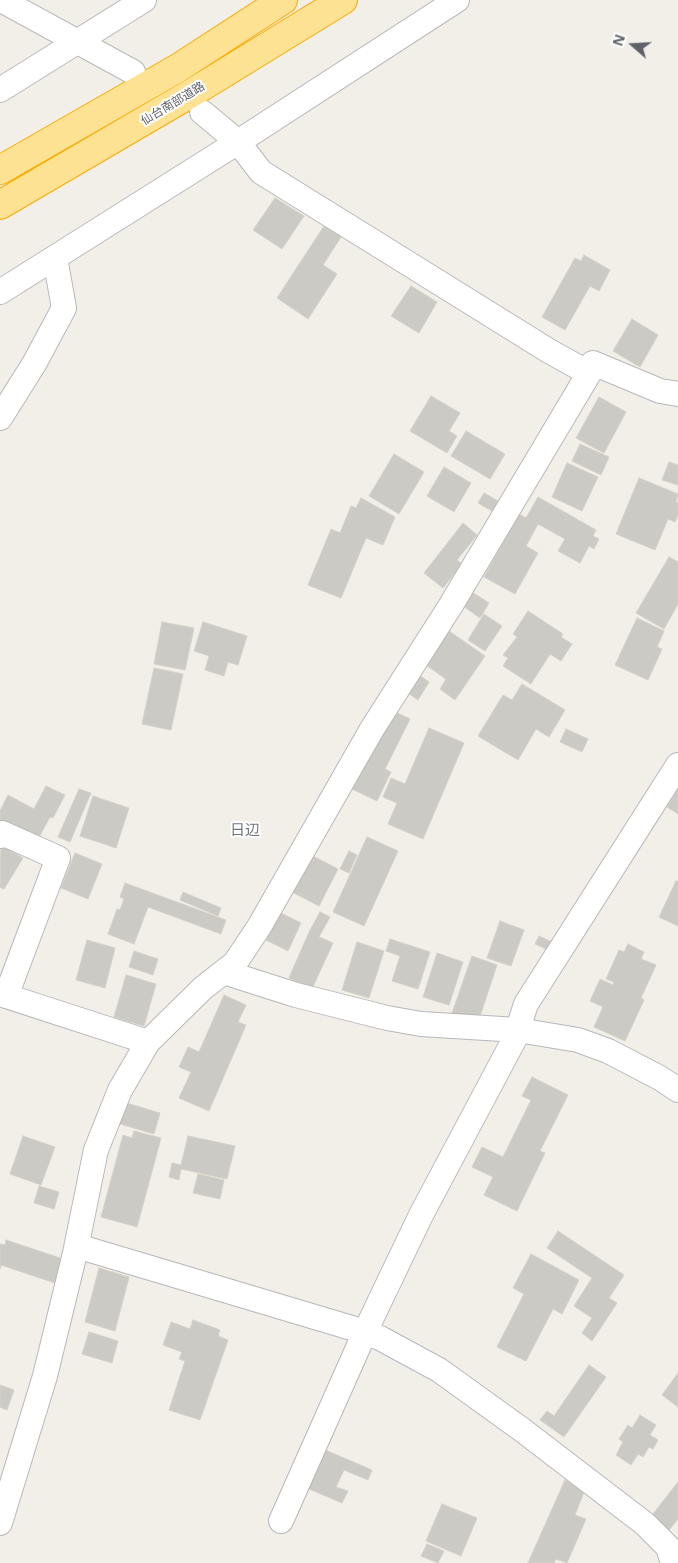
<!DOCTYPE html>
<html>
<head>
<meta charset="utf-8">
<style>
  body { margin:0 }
  #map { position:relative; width:678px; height:1563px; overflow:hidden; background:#f1efe8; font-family:"Open Sans",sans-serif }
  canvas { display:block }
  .north { position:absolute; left:608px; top:20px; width:50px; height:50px; -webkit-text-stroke:4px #fff; paint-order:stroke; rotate:289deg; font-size:14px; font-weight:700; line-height:20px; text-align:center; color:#5f6368 }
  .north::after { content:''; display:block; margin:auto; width:18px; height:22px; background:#5f6368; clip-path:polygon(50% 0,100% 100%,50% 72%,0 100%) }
</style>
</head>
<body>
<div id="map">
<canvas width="678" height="1563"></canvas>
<div class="north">N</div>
</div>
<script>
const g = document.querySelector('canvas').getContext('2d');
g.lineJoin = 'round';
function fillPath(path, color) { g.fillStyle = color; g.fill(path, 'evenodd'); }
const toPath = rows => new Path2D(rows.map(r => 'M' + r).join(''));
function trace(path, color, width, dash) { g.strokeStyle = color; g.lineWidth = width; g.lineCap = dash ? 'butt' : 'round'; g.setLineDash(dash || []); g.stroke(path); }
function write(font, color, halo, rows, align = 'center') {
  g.font = font + ' "Open Sans","Noto Sans JP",sans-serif'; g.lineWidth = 4; g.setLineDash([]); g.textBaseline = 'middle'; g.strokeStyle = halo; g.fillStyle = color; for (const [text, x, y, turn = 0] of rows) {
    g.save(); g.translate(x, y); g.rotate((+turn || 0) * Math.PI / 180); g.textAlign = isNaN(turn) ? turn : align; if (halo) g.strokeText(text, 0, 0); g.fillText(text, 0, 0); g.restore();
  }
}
const building = toPath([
  [275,198,304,216,282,249,253,230,275,198],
  [324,226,341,237,323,265,337,274,308,319,277,298,324,226],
  [584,255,610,270,599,291,590,286,565,330,542,317,575,258,581,261,584,255],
  [411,286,437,302,419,333,391,316,411,286],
  [632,319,658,335,640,367,613,351,632,319],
  [431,396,460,413,449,431,457,436,447,453,410,431,431,396],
  [599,397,626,412,604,453,576,438,599,397],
  [466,431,505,454,490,479,451,456,466,431],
  [580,444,609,457,601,475,572,461,580,444],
  [394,454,424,472,399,514,369,496,394,454],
  [669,462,678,465,678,485,662,480,669,462],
  [567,463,598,477,582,511,552,497,567,463],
  [444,467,471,483,454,512,427,496,444,467],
  [639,478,678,494,676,502,678,503,678,515,675,522,668,519,655,550,616,534,639,478],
  [484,493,498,501,492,511,478,503,484,493],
  [538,497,596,530,593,536,599,539,594,549,589,546,580,563,558,551,565,539,538,524,526,546,538,553,515,594,484,577,519,514,526,518,538,497],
  [361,498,395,517,383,545,366,538,341,598,308,585,331,529,340,533,351,506,356,508,361,498],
  [463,523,477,535,457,560,462,564,443,588,424,573,463,523],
  [669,557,678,562,678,604,664,629,636,613,669,557],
  [472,592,489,603,480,618,463,606,472,592],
  [528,611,563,634,561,637,572,644,561,661,550,654,531,684,503,666,508,658,503,655,517,637,513,634,528,611],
  [484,614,502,626,485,651,468,640,484,614],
  [637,618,664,631,657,647,662,649,648,680,615,665,637,618],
  [162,622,194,628,185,670,154,664,162,622],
  [203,622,247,636,238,665,228,662,224,676,205,670,209,656,194,651,203,622],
  [449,631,485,656,455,700,440,689,446,679,426,665,449,631],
  [154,668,183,674,171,730,142,724,154,668],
  [419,675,429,682,418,700,408,693,419,675],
  [522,684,565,710,549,737,536,729,518,760,478,736,503,695,512,700,522,684],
  [391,710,410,719,385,769,391,772,377,801,352,789,391,710],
  [429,728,464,743,423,839,388,824,397,803,383,797,391,778,405,784,429,728],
  [566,729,588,739,582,752,560,742,566,729],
  [46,786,65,795,53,818,50,817,38,839,0,824,0,811,8,795,34,809,46,786],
  [79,789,91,793,70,842,58,837,79,789],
  [678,790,678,814,667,807,678,790],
  [93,796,129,808,116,848,80,836,93,796],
  [367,837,398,851,364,926,333,912,367,837],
  [1,845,23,858,4,889,0,887,1,845],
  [349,851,357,855,349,873,340,869,349,851],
  [75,853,102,864,88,899,61,888,75,853],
  [311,855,338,869,319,906,292,892,311,855],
  [676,881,678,882,678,926,659,917,676,881],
  [125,883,226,920,221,934,148,907,134,944,108,934,117,909,120,910,124,899,120,897,125,883],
  [183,892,221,908,218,916,180,900,183,892],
  [279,912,301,923,288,951,266,940,279,912],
  [320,912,330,917,319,937,333,943,312,989,289,978,309,932,320,912],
  [500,921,524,930,511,966,487,958,500,921],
  [539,936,554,943,550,951,535,944,539,936],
  [390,939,430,952,418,989,392,981,400,956,386,951,390,939],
  [87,940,115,948,105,988,76,980,87,940],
  [357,942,384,951,369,998,342,990,357,942],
  [628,944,644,952,641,959,656,965,641,998,644,1000,625,1041,594,1027,603,1007,590,1001,600,979,613,985,614,982,606,979,619,950,624,952,628,944],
  [134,951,158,959,153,975,129,967,134,951],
  [437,953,463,962,449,1005,423,997,437,953],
  [472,956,497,965,478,1022,452,1013,472,956],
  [126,975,156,984,144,1026,114,1017,126,975],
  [224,995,246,1005,238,1022,246,1025,209,1111,179,1098,191,1072,179,1067,188,1047,199,1052,224,995],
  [532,1077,568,1095,540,1151,545,1153,517,1211,484,1195,493,1177,472,1167,482,1147,503,1157,531,1100,522,1096,532,1077],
  [123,1102,160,1113,154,1134,117,1123,123,1102],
  [134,1131,161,1138,137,1227,101,1217,123,1135,132,1138,134,1131],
  [23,1136,55,1147,41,1185,10,1174,23,1136],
  [188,1136,235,1146,227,1179,181,1169,179,1180,169,1177,172,1163,181,1165,188,1136],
  [198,1174,224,1180,220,1199,193,1193,198,1174],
  [39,1186,59,1192,54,1209,34,1203,39,1186],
  [558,1231,624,1275,609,1298,617,1303,592,1341,582,1333,592,1318,574,1306,592,1278,547,1248,558,1231],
  [6,1240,63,1259,55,1283,1,1265,0,1269,0,1244,5,1245,6,1240],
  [531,1254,579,1280,562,1314,553,1309,526,1361,497,1347,524,1294,513,1288,531,1254],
  [99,1268,129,1277,115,1331,85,1322,99,1268],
  [193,1320,220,1330,218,1336,228,1340,200,1420,169,1410,185,1361,179,1359,182,1352,163,1345,171,1322,190,1329,193,1320],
  [89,1332,118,1341,112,1363,82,1354,89,1332],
  [589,1365,606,1377,564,1437,540,1420,547,1411,554,1416,589,1365],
  [678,1373,678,1407,662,1395,678,1373],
  [0,1385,14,1390,7,1410,0,1407,0,1385],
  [640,1415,656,1425,650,1435,658,1440,653,1449,649,1447,643,1457,638,1454,631,1465,616,1455,623,1442,619,1439,628,1425,632,1428,640,1415],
  [323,1449,372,1470,368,1480,344,1470,336,1487,348,1491,342,1503,302,1486,323,1449],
  [565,1480,584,1492,575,1515,586,1519,567,1563,556,1559,554,1563,528,1563,565,1480],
  [678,1482,678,1519,666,1534,649,1519,678,1482],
  [442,1504,477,1518,461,1556,426,1541,442,1504],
  [427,1544,444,1551,438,1563,421,1556,427,1544]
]);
fillPath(building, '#cccac5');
trace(building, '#d6d1c6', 1);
const minor = toPath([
  [1,0,133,72],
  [0,90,144,0],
  [202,112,238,142,261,172,549,351,576,366,591,370,593,363,660,391,678,394],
  [0,292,238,142,457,0],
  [0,418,34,364,64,308,55,258],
  [0,836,2,833,58,858,6,996],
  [224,972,296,995,387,1018,421,1024,518,1030,578,1040,608,1051,660,1078,678,1090],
  [0,994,148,1042],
  [77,1246,365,1332,281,1521],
  [0,1523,45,1376,75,1253,96,1150,120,1090,148,1042,203,988,235,963,259,927,372,729,451,605,591,370],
  [673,1563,668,1547,645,1524,521,1429,439,1370,380,1338,365,1332,421,1215,515,1038,526,1004,678,765]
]);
const highway = toPath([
  [0,170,178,68,283,0],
  [0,205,195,91,343,0]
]);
trace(minor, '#b5b8bc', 26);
trace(highway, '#f9ab00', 30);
trace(minor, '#fff', 24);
trace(highway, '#fde293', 28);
write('12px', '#5f6368', '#fff', [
  ["仙台南部道路",173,104,-31]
]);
write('15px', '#70757a', '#fff', [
  ["日辺",245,831]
]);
</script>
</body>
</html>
